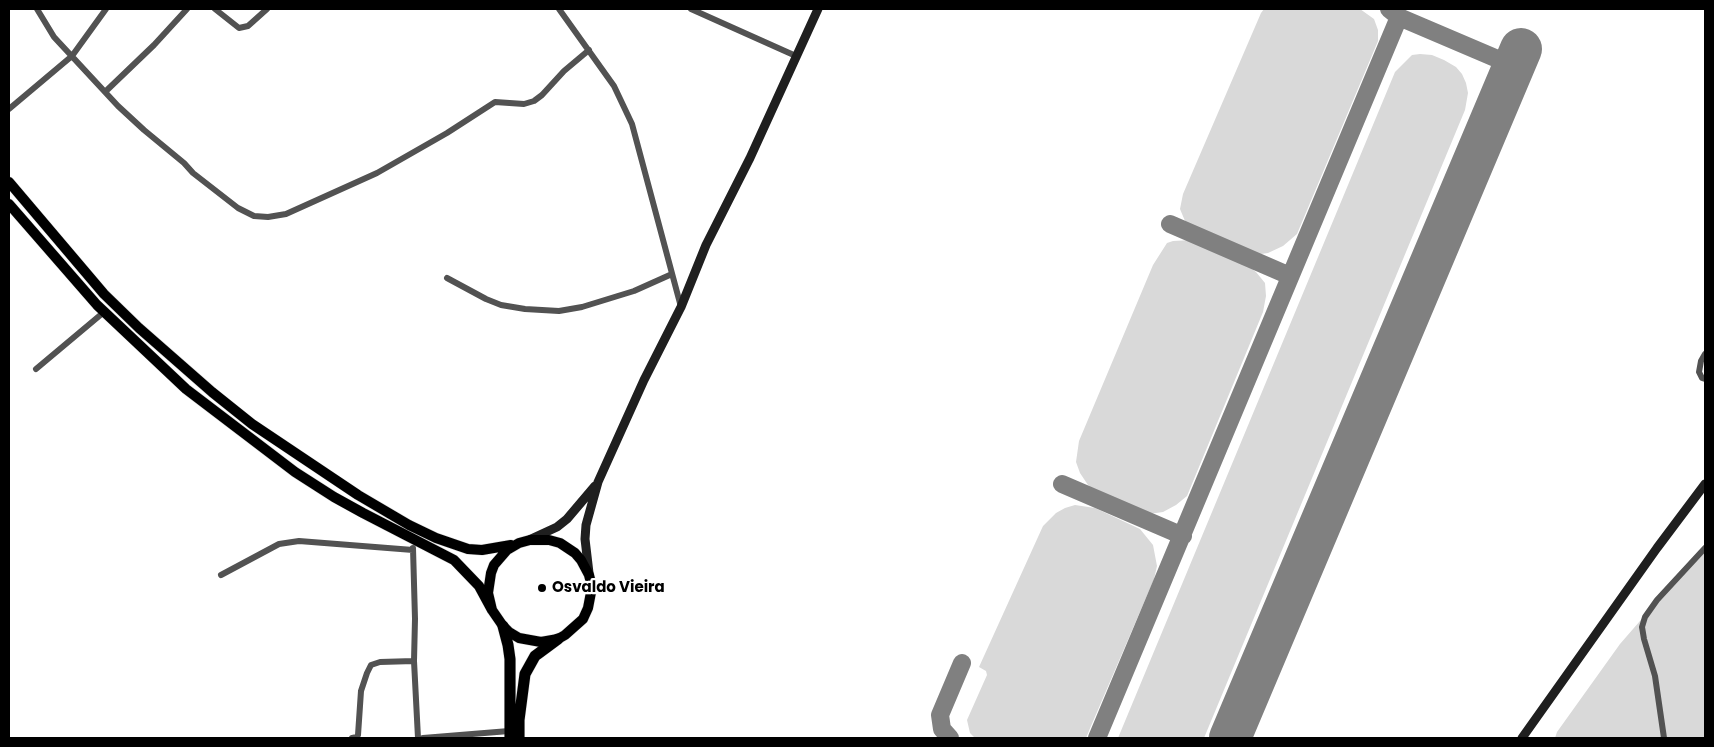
<!DOCTYPE html>
<html>
<head>
<meta charset="utf-8">
<style>
  body { margin:0 }
  #map { position:relative; width:1714px; height:747px; overflow:hidden; background:#fff; font-family:Poppins,sans-serif }
  canvas { display:block }
  .frame { position:absolute; inset:0; border:10px solid #000; pointer-events:none }
</style>
</head>
<body>
<div id="map">
<canvas width="1714" height="747"></canvas>
<div class="frame"></div>
</div>
<script>
const g = document.querySelector('canvas').getContext('2d');
g.lineJoin = 'round';
function fillPath(path, color) { g.fillStyle = color; g.fill(path, 'evenodd'); }
const toPath = rows => new Path2D(rows.map(r => 'M' + r).join(''));
function trace(path, color, width, dash) { g.strokeStyle = color; g.lineWidth = width; g.lineCap = dash ? 'butt' : 'round'; g.setLineDash(dash || []); g.stroke(path); }
function write(font, color, halo, rows, align = 'center') {
  g.font = font + ' Poppins,sans-serif'; g.lineWidth = 4.5; g.setLineDash([]); g.textBaseline = 'middle'; g.strokeStyle = halo; g.fillStyle = color; for (const [text, x, y, turn = 0] of rows) {
    g.save(); g.translate(x, y); g.rotate((+turn || 0) * Math.PI / 180); g.textAlign = isNaN(turn) ? turn : align; if (halo) g.strokeText(text, 0, 0); g.fillText(text, 0, 0); g.restore();
  }
}
fillPath(toPath([
  [1264,9,1360,9,1374,19,1378,30,1378,41,1297,234,1283,246,1268,253,1254,255,1196,230,1185,221,1180,209,1183,194,1261,13],
  [1420,54,1432,55,1444,60,1456,67,1462,74,1466,83,1468,93,1465,110,1204,738,1118,738,1395,72,1412,55],
  [1192,240,1247,265,1256,272,1265,283,1266,296,1263,312,1187,496,1176,505,1163,512,1149,514,1138,512,1095,492,1088,485,1080,473,1076,462,1079,441,1153,265,1167,243,1173,241],
  [1075,505,1095,508,1140,529,1153,545,1157,566,1154,579,1091,726,1086,738,975,738,970,733,967,720,987,675,986,671,979,667,1043,526,1056,513,1065,508],
  [1705,546,1705,738,1555,738,1557,732,1620,644]
]), '#d9d9d9');
trace(toPath([
  [1389,9,1399,17,1514,66],
  [1170,224,1290,276],
  [1062,484,1183,536],
  [950,738,942,729,940,715,962,663],
  [1097,738,1399,17]
]), '#808080', 18);
trace(toPath([
  [1230,738,1521,49]
]), '#808080', 42);
const primary = toPath([
  [9,182,104,294,139,328,212,392,252,424,358,495,409,525,436,538,468,549,482,550,511,545],
  [9,204,97,305,186,389,295,472,334,497,363,513,454,560,479,586,492,610,503,626,509,632,519,638,541,642,558,639,565,635,583,619,588,608,592,587,589,575,581,560,575,553,560,543,549,540,530,540,519,543,507,550,494,565,491,573,488,593,492,610]
]);
const highway = toPath([
  [503,626,508,645,510,659,510,738],
  [519,738,519,720,525,674,535,656,558,639]
]);
trace(primary, '#dbdbdb', 11);
trace(highway, '#dbdbdb', 12);
trace(toPath([
  [37,9,54,37,118,106,144,130,184,163,193,173,238,208,254,216,268,217,286,214,377,173,447,133,495,102,524,104,534,101,542,95,564,71,589,50],
  [215,9,239,28,248,26,267,9],
  [559,9,614,86,632,124,681,307],
  [691,9,796,56],
  [105,92,154,45,187,9],
  [9,109,72,56,106,9],
  [447,278,486,299,501,305,525,309,559,311,582,307,634,291,672,274],
  [1705,354,1701,361,1699,372,1702,378,1705,379],
  [36,369,104,312],
  [413,548,415,619,414,661,418,738],
  [221,575,279,544,299,541,413,550],
  [352,738,357,737,358,735,361,691,367,673,371,665,380,662,414,661],
  [423,738,509,731],
  [1664,738,1655,676,1644,639,1642,627,1645,617,1657,600,1705,548]
]), '#525252', 6);
trace(toPath([
  [531,539,557,527,567,519,595,486],
  [589,573,585,539,586,525,598,482,644,380,681,307,706,245,750,158,818,9],
  [1522,738,1657,548,1705,484]
]), '#1f1f1f', 9);
trace(primary, '#000', 10);
trace(highway, '#000', 11);
for (const [x, y, r, color] of [
  [542,588,5,"#000"]
]) { const dot = new Path2D(); dot.arc(x, y, r, 0, 2 * Math.PI); g.fillStyle = color; g.fill(dot); trace(dot, '#fff', 2); }
write('bold 15px', '#000', '#fff', [
  ["Osvaldo Vieira",552,588]
], 'left');
</script>
</body>
</html>
